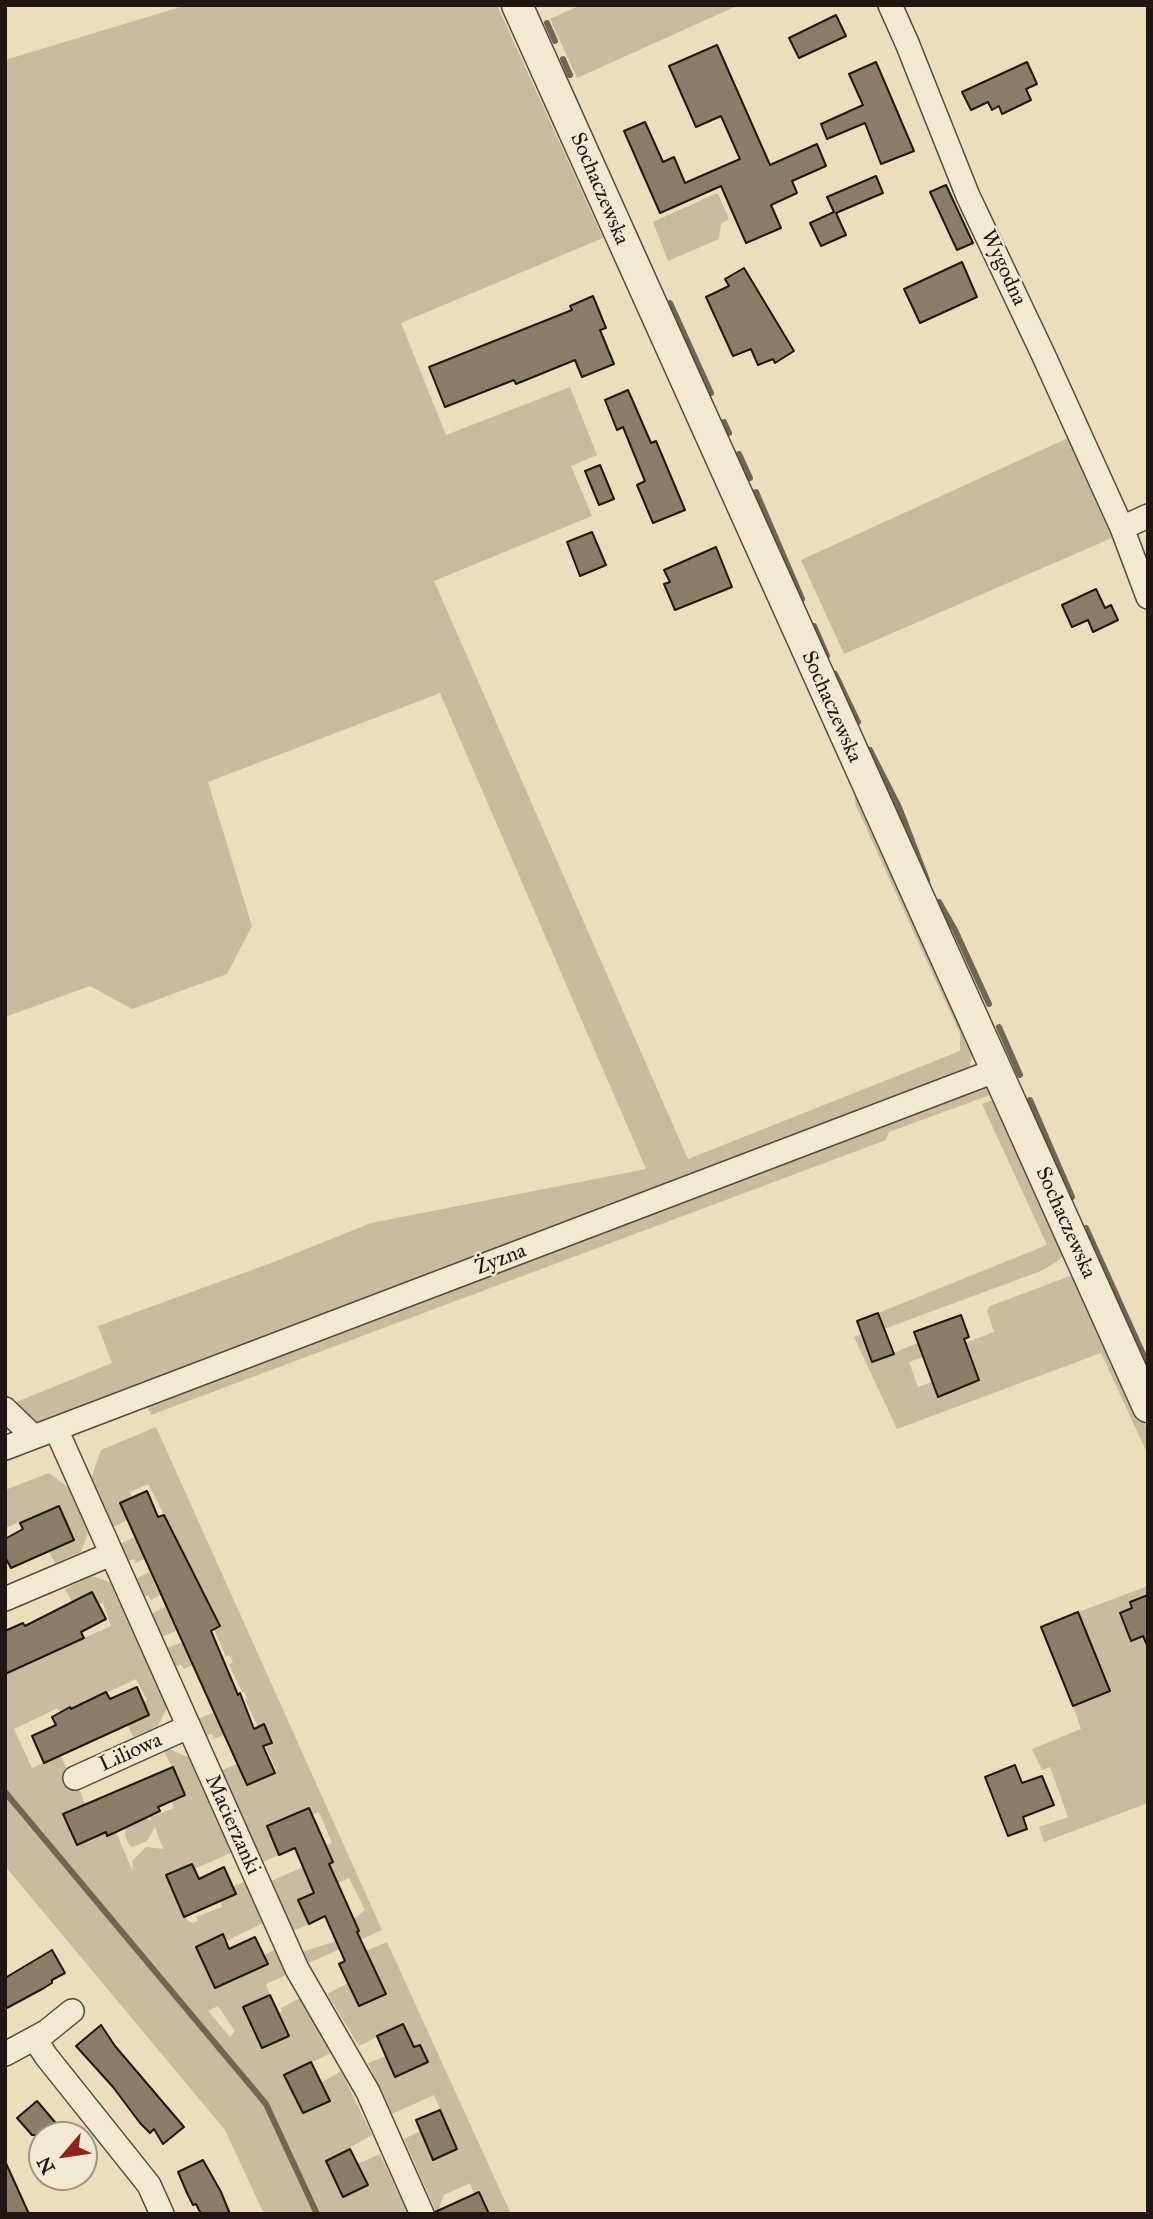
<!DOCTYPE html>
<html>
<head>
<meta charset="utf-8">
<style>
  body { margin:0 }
  #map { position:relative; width:1153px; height:2219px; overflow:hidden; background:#ecddbb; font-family:"IM FELL Great Primer",serif }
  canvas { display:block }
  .frame { position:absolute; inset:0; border:7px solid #201810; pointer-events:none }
  .north { position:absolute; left:28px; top:2121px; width:70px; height:70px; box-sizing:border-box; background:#f3e9d3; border:2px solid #9f9585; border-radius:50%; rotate:241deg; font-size:19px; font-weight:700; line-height:28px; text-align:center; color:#201810 }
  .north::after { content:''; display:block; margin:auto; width:24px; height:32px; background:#8f2418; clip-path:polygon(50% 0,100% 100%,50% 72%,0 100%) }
</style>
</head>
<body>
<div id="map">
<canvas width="1153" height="2219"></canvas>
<div class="frame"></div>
<div class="north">N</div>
</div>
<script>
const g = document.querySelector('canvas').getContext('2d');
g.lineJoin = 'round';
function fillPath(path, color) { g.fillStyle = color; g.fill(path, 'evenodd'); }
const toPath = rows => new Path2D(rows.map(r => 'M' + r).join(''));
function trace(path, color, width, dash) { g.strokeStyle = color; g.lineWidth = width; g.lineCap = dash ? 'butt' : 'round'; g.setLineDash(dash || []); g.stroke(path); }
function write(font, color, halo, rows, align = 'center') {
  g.font = font + ' "IM FELL Great Primer",serif'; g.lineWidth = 5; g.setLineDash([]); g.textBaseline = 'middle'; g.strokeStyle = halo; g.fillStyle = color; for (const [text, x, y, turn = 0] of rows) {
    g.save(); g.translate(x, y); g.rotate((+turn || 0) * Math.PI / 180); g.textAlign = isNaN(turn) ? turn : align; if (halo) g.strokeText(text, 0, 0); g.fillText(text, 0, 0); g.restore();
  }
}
fillPath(toPath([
  [187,5,497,5,603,238,401,323,446,435,570,387,597,455,571,466,592,516,434,581,688,1159,960,1051,960,1034,856,806,853,788,760,584,755,577,764,581,974,1049,970,1065,965,1069,701,1172,693,1172,672,1180,674,1188,39,1425,29,1424,5,1401,5,1392,14,1403,112,1363,98,1326,271,1263,371,1223,646,1169,440,693,208,782,252,926,227,974,132,1009,90,986,5,1017,5,60],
  [581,5,739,5,577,78,550,19],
  [715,194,718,194,729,219,721,224,719,239,668,261,653,222],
  [1068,438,1112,538,844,654,801,560],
  [975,1086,987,1087,990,1095,889,1132,886,1140,151,1415,147,1406],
  [992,1100,1013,1145,1019,1145,1064,1254,1059,1260,1041,1271,884,1329,878,1313,1047,1245,982,1104],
  [1070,1276,1075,1277,1081,1283,1148,1431,1148,1455,1101,1353,897,1429,854,1337,862,1334,873,1361,918,1343,923,1357,909,1362,918,1387,932,1382,938,1397,978,1380,970,1356,956,1361,951,1348,994,1332,987,1311,990,1306],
  [156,1427,382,1930,309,1963,302,1952,336,1941,359,1931,354,1919,365,1910,349,1878,299,1900,309,1924,293,1931,271,1881,303,1867,306,1873,325,1845,332,1843,319,1812,312,1815,309,1808,268,1827,279,1855,263,1862,222,1770,237,1764,247,1785,277,1772,265,1745,264,1725,258,1727,245,1699,247,1698,244,1692,242,1692,229,1665,233,1662,229,1655,226,1657,169,1524,148,1484,130,1492,132,1497,120,1503,128,1520,113,1527,91,1479,101,1450],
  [49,1473,69,1488,88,1533,81,1552,55,1563,48,1550,74,1540,59,1506,5,1528,5,1490],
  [135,1537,145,1559,135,1563,134,1559,128,1561,120,1544],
  [149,1572,160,1595,151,1600,148,1595,144,1597,136,1579],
  [92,1576,110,1582,167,1708,158,1726,133,1737,128,1725,149,1715,143,1702,147,1700,136,1679,71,1710,69,1707,60,1712,58,1708,14,1729,32,1768,60,1755,72,1778,75,1778,85,1804,63,1814,77,1845,106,1832,108,1835,116,1832,133,1872,132,1861,146,1847,163,1849,155,1827,147,1841,132,1847,128,1843,125,1835,126,1827,143,1818,151,1820,151,1817,174,1808,171,1801,185,1795,164,1751,169,1749,188,1757,231,1853,194,1869,191,1864,166,1876,184,1917,192,1923,198,1921,196,1917,222,1907,220,1901,232,1887,244,1882,263,1923,226,1941,222,1934,196,1946,215,1988,267,1964,264,1955,274,1950,286,1975,266,1984,270,1995,244,2007,289,2036,279,2013,282,2011,281,2008,300,1998,331,2053,285,2075,303,2113,329,2101,321,2083,341,2071,372,2135,326,2161,343,2197,368,2185,357,2164,380,2154,408,2214,264,2214,225,2130,5,1866,5,1674,111,1626,103,1603,98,1604,92,1592,72,1602,65,1589],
  [218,2006,235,2031,230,2037,208,2011],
  [1148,1586,1148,1595,1130,1602,1132,1608,1120,1613,1131,1641,1148,1634,1148,1803,1044,1842,1039,1827,1068,1817,1050,1767,1042,1770,1032,1749,1081,1729,1073,1706,1110,1691,1078,1612],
  [165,1607,169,1609,178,1630,161,1637,151,1614],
  [180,1643,183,1644,193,1665,184,1669,181,1664,175,1667,167,1648],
  [213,1713,224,1735,214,1739,212,1734,206,1736,198,1719],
  [387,1942,511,2214,489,2214,480,2192,474,2194,470,2183,444,2195,437,2214,404,2139,420,2131,433,2159,457,2149,434,2095,392,2114,368,2063,386,2056,396,2077,428,2062,420,2045,414,2047,403,2024,359,2046,327,1994,348,1983,359,2006,386,1994,366,1951]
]), '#c9bc9e');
trace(toPath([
  [547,23,555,41],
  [563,59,570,75],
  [670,303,711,393],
  [724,422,729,433],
  [739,454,750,478],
  [756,492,802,599],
  [814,626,827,656],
  [835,674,858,722],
  [870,750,899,807,927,880],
  [939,902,955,930,989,1004],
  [999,1027,1020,1075],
  [1030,1100,1072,1197],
  [1086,1228,1148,1365],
  [5,1792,266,2104,317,2214]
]), '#716654', 6);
const building = toPath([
  [836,15,846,36,799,58,789,38,836,15],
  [717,45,770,165,817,144,826,166,792,181,797,193,771,205,781,228,746,243,721,186,660,213,624,131,645,122,663,162,674,157,685,183,740,159,721,116,696,127,669,66,717,45],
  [876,62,914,151,881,164,865,123,827,139,821,124,863,105,849,74,876,62],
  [1027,62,1037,84,1026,89,1031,100,1002,114,999,106,992,110,988,102,971,110,962,92,1027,62],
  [876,176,883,193,836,213,846,235,821,246,810,223,834,212,827,197,876,176],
  [946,185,973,243,957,250,930,192,946,185],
  [962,262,977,297,920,323,904,289,962,262],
  [744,268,794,351,775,363,773,359,758,365,751,349,733,356,706,297,729,286,725,279,744,268],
  [593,296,606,328,600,330,614,364,582,377,575,360,516,384,514,380,445,407,429,367,572,310,570,306,593,296],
  [628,390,651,443,656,441,685,510,653,523,637,485,645,481,623,427,617,430,605,400,628,390],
  [600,465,614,499,599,505,585,471,600,465],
  [592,532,606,565,580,576,567,542,592,532],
  [716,547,732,587,675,610,664,584,670,582,664,570,716,547],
  [1096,589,1105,608,1111,605,1118,620,1093,632,1088,620,1072,627,1062,605,1096,589],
  [878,1313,894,1354,872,1362,857,1321,878,1313],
  [961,1315,969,1337,964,1339,979,1380,938,1397,914,1332,961,1315],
  [147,1491,158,1517,164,1515,220,1626,211,1631,238,1695,240,1693,254,1729,264,1724,272,1743,263,1746,275,1773,247,1785,120,1503,147,1491],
  [59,1506,74,1540,11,1568,5,1557,5,1539,23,1529,20,1523,59,1506],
  [92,1592,106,1619,81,1632,84,1638,5,1674,5,1631,23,1623,25,1626,92,1592],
  [1148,1595,1148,1645,1147,1645,1143,1636,1131,1641,1120,1613,1132,1608,1130,1602,1148,1595],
  [1078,1612,1110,1691,1073,1706,1041,1627,1078,1612],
  [137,1687,149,1715,44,1763,32,1736,56,1725,52,1717,70,1707,71,1709,106,1692,110,1699,137,1687],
  [1015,1765,1022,1783,1042,1776,1054,1805,1023,1817,1027,1829,1008,1836,985,1777,1015,1765],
  [173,1767,185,1795,158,1807,160,1811,116,1832,107,1836,106,1832,77,1845,63,1814,173,1767],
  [309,1808,333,1862,329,1864,359,1931,357,1932,386,1994,359,2006,339,1964,345,1961,325,1916,309,1924,298,1900,314,1893,295,1848,279,1855,267,1826,309,1808],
  [192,1864,199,1879,224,1867,236,1894,184,1917,166,1875,192,1864],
  [223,1934,229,1949,255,1937,268,1964,215,1988,196,1947,223,1934],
  [52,1950,65,1973,52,1980,52,1983,44,1988,5,2009,5,1978,52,1950],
  [270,1995,289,2036,262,2048,243,2007,270,1995],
  [403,2024,414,2047,420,2045,428,2062,395,2077,377,2036,403,2024],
  [101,2025,115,2046,184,2127,163,2144,154,2129,150,2133,140,2123,113,2087,76,2046,101,2025],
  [311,2062,330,2101,303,2113,284,2075,311,2062],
  [37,2101,66,2135,32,2135,17,2118,37,2101],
  [440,2110,457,2149,433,2160,416,2120,440,2110],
  [350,2149,368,2185,343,2197,326,2161,350,2149],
  [203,2160,221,2192,230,2214,201,2214,196,2204,193,2205,187,2193,178,2172,203,2160],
  [5,2161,29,2214,5,2214,5,2161],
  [479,2192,489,2214,436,2214,435,2212,479,2192]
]);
fillPath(building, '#8a7e69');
trace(building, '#201810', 2);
const minor = toPath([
  [890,5,907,43,968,196,1043,354,1122,528,1148,597],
  [1122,528,1148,516],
  [5,1409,34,1437],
  [56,1429,297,1969,368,2092,422,2214],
  [5,1448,997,1070],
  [5,1599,111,1554],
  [75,1778,188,1727],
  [35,2039,46,2056,149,2185,162,2214],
  [5,2054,46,2032,72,2011]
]);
const tertiary = toPath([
  [517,5,1148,1407]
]);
trace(minor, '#53493b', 26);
trace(tertiary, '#53493b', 33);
trace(minor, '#f3e9d3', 23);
trace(tertiary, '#f3e9d3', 30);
write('21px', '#201810', '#f3e9d3', [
  ["Sochaczewska",599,189,67],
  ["Wygodna",1003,268,65],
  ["Sochaczewska",831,707,66],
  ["Sochaczewska",1065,1223,66],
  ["Żyzna",501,1260,-21],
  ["Liliowa",131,1753,-24],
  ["Macierzanki",232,1825,66]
]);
</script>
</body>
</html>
